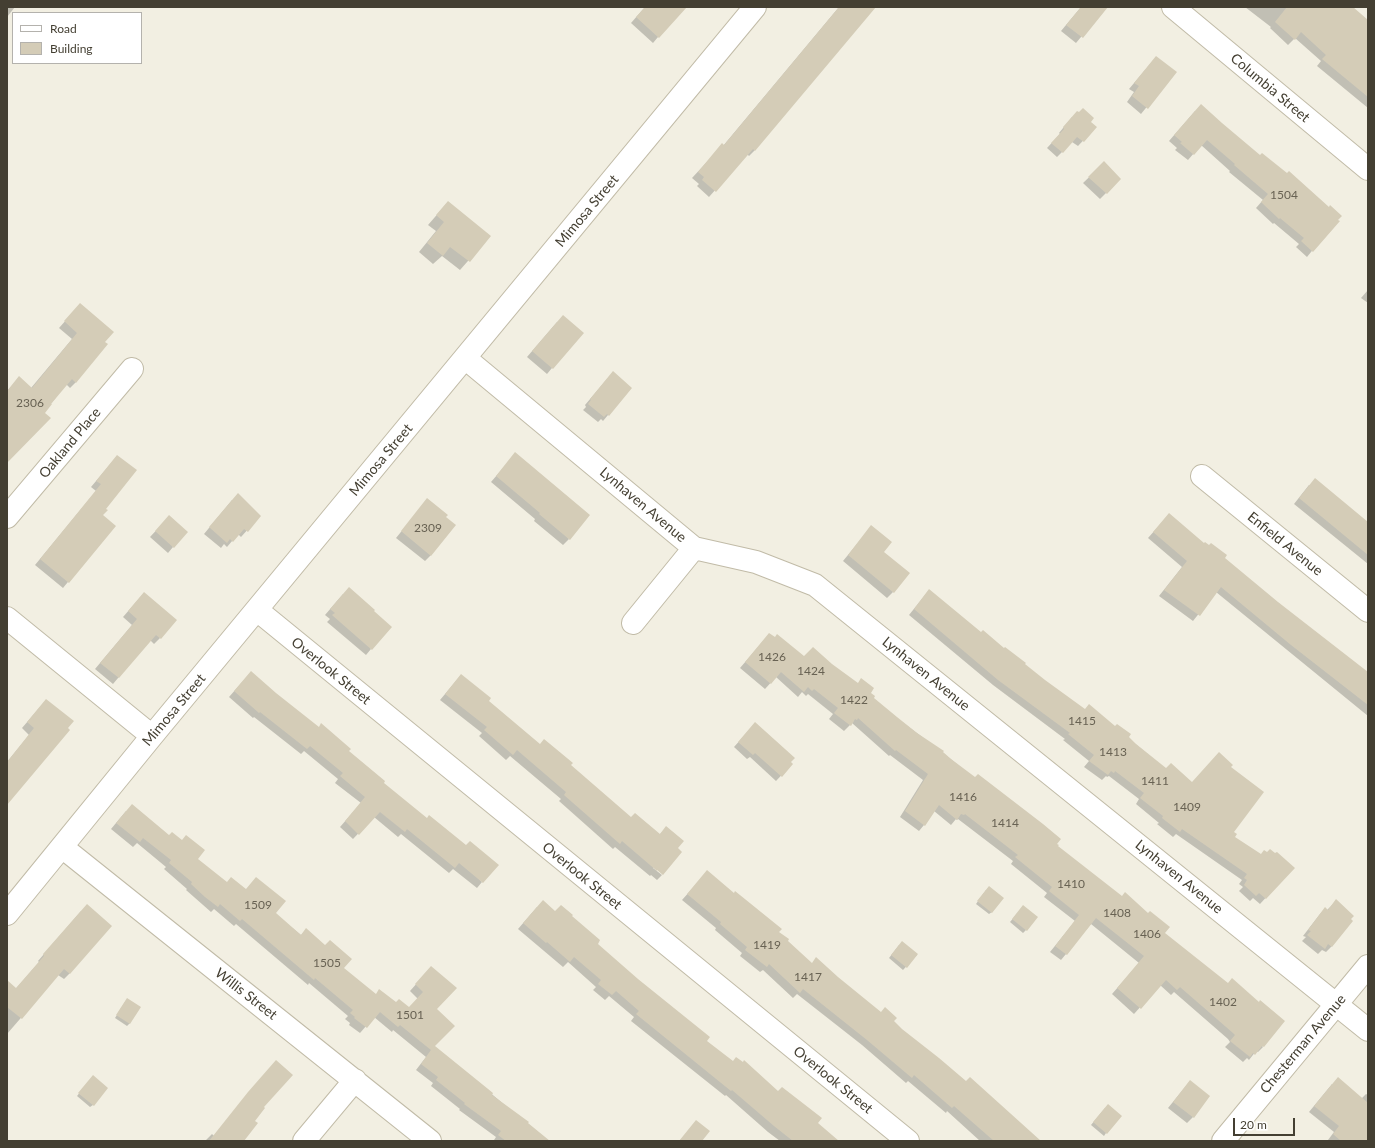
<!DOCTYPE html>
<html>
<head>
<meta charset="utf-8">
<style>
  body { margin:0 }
  #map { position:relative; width:1375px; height:1148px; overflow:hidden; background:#f2efe2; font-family:Lato,sans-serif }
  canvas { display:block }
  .frame { position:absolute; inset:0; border:8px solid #443f32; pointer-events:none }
  .legend { position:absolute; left:12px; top:12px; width:130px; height:52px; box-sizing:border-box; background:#fff; border:1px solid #b4b2ad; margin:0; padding:5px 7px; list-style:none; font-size:12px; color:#443f32 }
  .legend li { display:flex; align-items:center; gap:8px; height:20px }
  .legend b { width:20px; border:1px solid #b4b2ad }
  .scale { position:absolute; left:1233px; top:1118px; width:62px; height:18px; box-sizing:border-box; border:2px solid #443f32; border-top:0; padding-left:5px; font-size:12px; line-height:14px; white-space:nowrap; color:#443f32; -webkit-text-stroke:3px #fff; paint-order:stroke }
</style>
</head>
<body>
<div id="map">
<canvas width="1375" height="1148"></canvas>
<div class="frame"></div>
<ul class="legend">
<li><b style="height:5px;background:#fff"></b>Road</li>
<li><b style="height:11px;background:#d4ccb7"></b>Building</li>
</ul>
<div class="scale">20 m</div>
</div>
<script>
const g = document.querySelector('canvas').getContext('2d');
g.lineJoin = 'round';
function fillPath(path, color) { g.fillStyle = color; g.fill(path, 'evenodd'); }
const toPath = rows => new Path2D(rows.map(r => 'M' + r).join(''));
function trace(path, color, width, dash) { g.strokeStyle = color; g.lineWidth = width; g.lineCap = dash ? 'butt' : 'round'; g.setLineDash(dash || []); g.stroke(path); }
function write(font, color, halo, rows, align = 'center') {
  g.font = font + ' Lato,sans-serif'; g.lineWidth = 3; g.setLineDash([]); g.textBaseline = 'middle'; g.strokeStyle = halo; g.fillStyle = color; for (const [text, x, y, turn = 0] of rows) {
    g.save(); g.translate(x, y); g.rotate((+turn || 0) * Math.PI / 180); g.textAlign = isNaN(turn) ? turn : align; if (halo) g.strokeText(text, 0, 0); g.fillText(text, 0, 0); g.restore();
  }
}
fillPath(toPath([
  [7,7,15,7,7,17],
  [645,7,683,7,653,43,631,23],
  [839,7,873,7,755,150,749,156,747,154,709,197,697,186,699,184,692,178,717,151,723,146],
  [1081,7,1093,7,1101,13,1076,43,1061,31],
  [1245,7,1343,7,1368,21,1368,108,1317,66,1321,61,1295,38,1288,45,1270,28,1271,27],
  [1156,57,1175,72,1141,114,1127,102,1134,92,1129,89],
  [1195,111,1337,220,1307,257,1296,247,1299,244,1274,223,1273,224,1256,208,1263,200,1229,172,1230,171,1201,145,1188,160,1175,150,1177,148,1169,141],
  [1072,117,1089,122,1096,127,1078,146,1072,142,1057,157,1047,148,1060,134,1059,133],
  [1104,163,1120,179,1100,199,1083,183],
  [448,202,490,236,460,270,442,256,433,264,419,252,436,231,428,225],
  [1368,290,1368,303,1361,298],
  [75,310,104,342,76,382,70,388,66,384,7,462,7,391,11,387,31,388,72,339,59,328],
  [557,322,552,368,547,374,527,357],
  [607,379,608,415,603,421,601,419,598,422,583,410,586,407,585,405],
  [515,454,569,539,563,545,534,521,535,519,491,482],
  [117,456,105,509,102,515,114,526,63,588,35,565,96,491,91,487],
  [1309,485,1368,523,1368,564,1294,504],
  [232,500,260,516,241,537,238,534,227,547,224,544,221,548,204,534],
  [427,500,431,555,425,561,396,538],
  [1164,520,1204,544,1223,558,1277,602,1368,674,1368,716,1216,592,1193,621,1159,596,1182,567,1148,538],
  [164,522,173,547,168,553,150,537],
  [866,533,883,552,893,592,887,598,843,561],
  [929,590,981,633,1084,710,1127,737,1166,769,1191,783,1230,767,1233,837,1260,855,1293,868,1260,904,1253,898,1250,901,1239,891,1243,887,1239,884,1242,880,1176,834,1173,837,1157,824,1159,823,1136,804,1139,799,1109,776,1107,777,1106,776,1102,780,1084,767,1089,761,1063,740,1065,739,993,685,909,615],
  [144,593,160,638,154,644,150,640,113,684,95,669,132,625,123,617],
  [343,594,371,649,366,655,327,622,330,619,325,615],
  [764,640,804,657,831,665,869,693,873,698,897,718,942,752,1056,844,1057,847,1164,933,1263,1047,1258,1052,1256,1051,1249,1060,1247,1058,1243,1062,1225,1047,1230,1042,1228,1039,1174,992,1171,995,1160,985,1134,1014,1112,994,1139,963,1091,924,1061,960,1050,952,1075,921,1044,897,1047,893,1011,864,1013,861,958,819,957,820,956,819,951,825,934,811,924,825,919,831,900,817,923,780,890,755,889,756,852,723,844,731,829,719,833,714,808,694,806,696,802,692,798,697,776,677,765,689,740,668],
  [251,672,275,694,348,752,382,783,482,882,477,888,453,869,449,873,401,834,398,837,374,817,353,839,340,827,361,803,335,783,338,779,304,751,301,754,254,717,253,718,229,697],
  [461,675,488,701,539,745,570,765,631,818,659,835,666,828,653,868,662,875,657,880,651,875,650,876,615,847,613,849,559,801,561,799,510,756,506,760,479,736,482,733,440,700],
  [46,700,7,803,7,762,29,735,22,728],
  [751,728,792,764,776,781,750,757,747,759,734,747],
  [126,811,197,859,227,883,274,913,301,935,306,930,342,968,375,995,409,1008,418,999,410,991,426,973,436,1009,434,1046,548,1141,496,1141,494,1140,496,1137,459,1110,460,1109,431,1086,433,1083,416,1070,426,1057,393,1030,392,1032,374,1017,360,1033,349,1025,350,1023,345,1019,348,1016,309,983,308,985,236,924,234,926,214,909,211,912,186,890,187,889,164,869,166,867,137,843,133,847,111,829],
  [707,872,778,932,811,964,837,978,1040,1141,980,1141,947,1111,946,1113,908,1081,906,1083,862,1045,797,994,793,998,763,970,760,972,740,956,742,953,715,930,716,928,682,900],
  [986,890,992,912,989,914,976,904],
  [1336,901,1351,921,1331,947,1326,952,1322,950,1318,954,1302,941,1306,937,1303,936,1320,914,1325,909,1327,910],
  [537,907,570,917,596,944,705,1041,732,1062,778,1092,838,1141,780,1141,768,1132,726,1095,725,1096,631,1021,634,1017,609,996,605,1000,593,990,596,987,568,962,563,967,518,929],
  [1021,909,1026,930,1023,933,1010,922],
  [81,911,70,973,64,979,58,975,7,1034,7,999,39,962,38,961],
  [899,945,917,955,903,970,889,958],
  [125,1002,130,1023,127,1026,115,1018],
  [91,1079,93,1105,90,1107,77,1096],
  [1190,1081,1193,1117,1187,1123,1168,1108],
  [1332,1084,1361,1099,1366,1094,1368,1095,1368,1141,1329,1141,1328,1140,1334,1132,1309,1112],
  [262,1108,238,1141,205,1141,212,1134,214,1136],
  [1105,1108,1106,1133,1104,1136,1091,1125]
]), '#0003');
fillPath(toPath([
  [645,7,687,7,659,38,636,17],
  [839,7,876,7,755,151,753,149,716,192,702,180,704,177,698,172,722,143,724,145],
  [1081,7,1108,7,1083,38,1066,25],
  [1287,7,1353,7,1368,20,1368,97,1322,59,1326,55,1301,32,1295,40,1275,22],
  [1156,56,1177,72,1148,109,1132,96,1139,86,1134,83],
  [1201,104,1222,123,1260,155,1262,153,1287,173,1289,171,1329,207,1330,205,1342,216,1338,220,1340,221,1313,252,1301,241,1304,238,1280,218,1279,219,1261,202,1268,194,1234,165,1235,164,1207,140,1194,155,1180,143,1182,142,1174,135],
  [1083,108,1094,118,1091,122,1097,127,1084,142,1077,137,1063,153,1051,143,1064,129,1063,127,1077,111,1079,112],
  [1104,161,1121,179,1107,194,1088,177],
  [448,201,491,236,470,262,450,247,443,256,427,243,444,222,436,215],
  [80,303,114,332,105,342,108,344,76,383,72,379,51,404,52,404,45,413,51,418,7,463,7,391,19,376,32,388,77,333,64,321],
  [563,315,584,333,553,369,532,351],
  [613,371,632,388,609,416,607,414,604,417,588,404,591,400,590,399],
  [515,452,590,515,570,540,539,514,540,513,496,476],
  [117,455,137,470,106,509,108,510,103,515,116,526,69,583,40,559,101,484,96,481],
  [1315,478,1368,522,1368,555,1299,498],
  [238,493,261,516,248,532,244,529,233,542,230,539,227,543,209,527],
  [427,498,448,515,446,517,456,525,431,556,401,531],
  [1169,513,1204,543,1205,542,1209,545,1211,543,1227,555,1225,558,1278,602,1368,672,1368,705,1291,645,1221,587,1200,616,1164,590,1187,561,1153,532],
  [169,515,188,532,174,548,155,531],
  [871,525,892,542,884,552,910,573,894,593,848,555],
  [349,587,375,610,374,611,392,627,372,650,332,615,335,613,330,609],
  [929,589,981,632,983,630,1004,648,1005,647,1026,663,1025,664,1045,680,1085,709,1089,704,1115,726,1117,724,1131,734,1129,737,1136,744,1166,768,1171,763,1192,782,1219,752,1233,765,1231,767,1264,792,1234,832,1237,834,1235,837,1261,854,1264,850,1267,852,1270,849,1275,853,1277,852,1295,868,1266,899,1259,893,1256,896,1244,885,1247,880,1244,878,1247,874,1182,829,1180,832,1162,818,1163,816,1140,798,1144,793,1115,771,1114,773,1111,771,1108,775,1089,761,1094,755,1068,734,1070,733,998,680,914,609],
  [144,592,177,620,161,639,156,635,119,678,100,663,137,619,128,611],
  [769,633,775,637,777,634,804,656,813,647,832,664,858,683,861,678,874,688,871,693,875,696,874,698,897,717,917,733,944,751,943,752,951,759,975,777,978,774,1043,824,1061,839,1057,844,1059,845,1058,846,1122,896,1125,892,1148,913,1150,911,1170,927,1165,933,1228,983,1232,978,1259,1002,1260,1000,1285,1021,1264,1047,1262,1046,1255,1055,1253,1053,1250,1057,1230,1041,1235,1035,1233,1033,1180,987,1177,990,1166,980,1141,1009,1117,988,1144,956,1096,918,1067,955,1055,946,1079,915,1049,891,1052,887,1015,857,1018,855,965,814,964,815,961,814,957,820,939,805,925,826,905,811,928,774,896,750,895,751,858,718,857,720,855,719,851,726,834,713,838,708,814,689,812,691,808,687,804,692,781,672,771,684,745,662],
  [251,671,276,693,319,727,321,723,351,749,349,751,385,781,384,783,427,818,429,815,466,845,470,841,499,865,483,883,459,863,455,868,407,829,405,832,380,812,359,835,345,821,365,797,340,776,343,773,310,746,307,749,260,712,259,713,234,691],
  [461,674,491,698,489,701,540,744,544,739,573,763,571,765,631,817,635,813,660,834,666,826,684,841,678,848,682,852,663,875,657,870,657,871,622,841,620,844,564,795,566,792,517,750,513,755,484,730,487,727,445,694],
  [46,699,74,721,68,728,70,730,7,805,7,762,34,728,27,722],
  [755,722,795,758,791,762,793,764,782,777,755,753,753,755,738,742],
  [132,804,169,835,172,832,182,840,186,835,205,850,198,859,227,882,231,877,246,889,256,877,286,901,276,913,301,935,306,928,325,945,330,940,352,959,344,968,376,994,379,989,396,1002,399,999,409,1007,423,992,415,984,431,966,457,988,437,1009,455,1026,435,1046,493,1093,492,1095,529,1122,528,1123,550,1141,506,1141,498,1135,501,1131,464,1104,465,1103,436,1080,438,1077,421,1064,431,1050,400,1025,398,1027,380,1012,367,1028,354,1018,355,1017,350,1013,353,1010,315,978,314,980,242,919,240,921,220,904,218,907,205,897,191,884,192,882,169,863,171,860,143,838,140,842,116,823],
  [707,870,734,893,735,891,782,929,779,932,789,939,788,941,812,963,816,957,838,977,881,1012,885,1007,897,1018,894,1021,902,1029,939,1058,966,1081,970,1077,1041,1141,994,1141,954,1106,952,1108,914,1075,912,1078,867,1040,803,989,800,993,769,964,767,967,745,950,747,947,720,924,721,922,687,894],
  [989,886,1004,898,992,913,977,901],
  [1336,899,1354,916,1351,919,1353,921,1332,947,1328,944,1325,949,1307,935,1311,931,1308,930,1325,907,1328,910],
  [543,900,555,911,561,905,573,915,572,916,600,940,598,944,638,979,710,1037,707,1041,733,1061,736,1057,743,1062,744,1060,778,1091,782,1087,822,1118,818,1123,839,1141,793,1141,774,1126,732,1090,731,1091,636,1014,639,1011,616,991,612,995,598,984,601,980,574,957,570,962,547,942,546,943,523,923],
  [87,904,112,926,70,974,64,969,22,1019,7,1007,7,980,16,988,44,956,43,954],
  [1023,905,1038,917,1027,931,1012,919],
  [902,941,918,954,907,968,891,955],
  [127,998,141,1007,130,1024,116,1015],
  [276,1060,293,1075,264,1107,265,1108,255,1121,258,1123,244,1141,209,1141,248,1092],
  [93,1075,108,1088,94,1106,78,1093],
  [1338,1077,1368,1103,1368,1141,1341,1141,1333,1134,1339,1126,1314,1106],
  [1190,1080,1210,1096,1194,1118,1173,1102],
  [1108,1104,1122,1116,1107,1134,1093,1122],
  [696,1120,710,1131,702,1141,679,1141]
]), '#d4ccb7');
const minor = toPath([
  [1173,7,1368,169],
  [465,358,694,548,756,562,815,585,1368,1030],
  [1202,476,1368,611],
  [7,517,132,369],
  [257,610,908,1141],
  [7,618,152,736],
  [633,623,694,548],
  [62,847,430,1141],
  [7,914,152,736,755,7],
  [304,1141,355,1080],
  [1223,1141,1368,966]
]);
trace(minor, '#c1bba7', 24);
trace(minor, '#fff', 22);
write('12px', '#686253', null, [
  ["1504",1284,195],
  ["2306",30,403],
  ["2309",428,528],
  ["1426",772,657],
  ["1424",811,671],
  ["1422",854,700],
  ["1415",1082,721],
  ["1413",1113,752],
  ["1411",1155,781],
  ["1416",963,797],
  ["1409",1187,807],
  ["1414",1005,823],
  ["1410",1071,884],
  ["1509",258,905],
  ["1408",1117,913],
  ["1406",1147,934],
  ["1419",767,945],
  ["1505",327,963],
  ["1417",808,977],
  ["1402",1223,1002],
  ["1501",410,1015]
]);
write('14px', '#443f32', '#fff', [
  ["Columbia Street",1270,88,40],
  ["Mimosa Street",587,211,-50],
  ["Oakland Place",70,443,-50],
  ["Mimosa Street",381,460,-50],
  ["Lynhaven Avenue",643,505,40],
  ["Enfield Avenue",1285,544,39],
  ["Overlook Street",331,671,39],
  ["Lynhaven Avenue",926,674,39],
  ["Mimosa Street",174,710,-50],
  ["Overlook Street",582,876,39],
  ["Lynhaven Avenue",1179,877,39],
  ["Willis Street",246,994,38],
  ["Chesterman Avenue",1303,1044,-50],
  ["Overlook Street",833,1080,39]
]);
</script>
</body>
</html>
